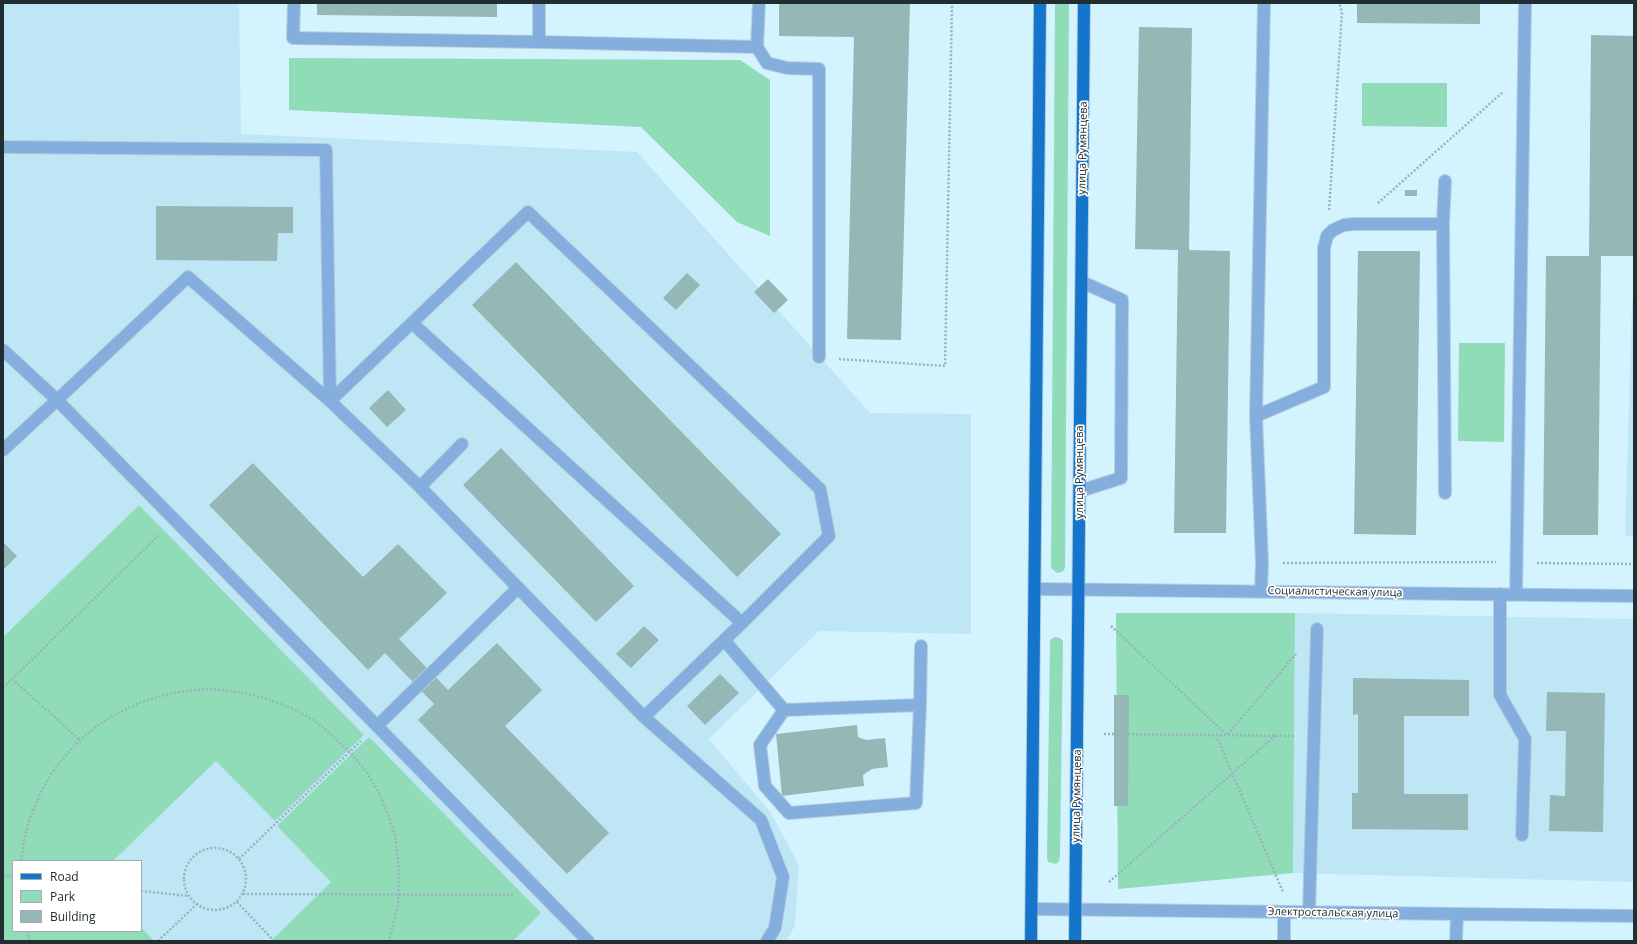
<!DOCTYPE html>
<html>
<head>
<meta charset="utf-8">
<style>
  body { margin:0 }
  #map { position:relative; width:1637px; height:944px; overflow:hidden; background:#d3f3ff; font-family:"Open Sans",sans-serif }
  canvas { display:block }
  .frame { position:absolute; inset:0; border:4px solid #202d31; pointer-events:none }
  .legend { position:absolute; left:12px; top:860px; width:130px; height:72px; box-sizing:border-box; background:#fff; border:1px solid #a6abad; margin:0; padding:5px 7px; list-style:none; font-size:12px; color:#202d31 }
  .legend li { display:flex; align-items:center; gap:8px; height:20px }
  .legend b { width:20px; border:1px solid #a6abad }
</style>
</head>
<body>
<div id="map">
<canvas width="1637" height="944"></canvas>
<div class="frame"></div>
<ul class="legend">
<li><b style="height:5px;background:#1574cb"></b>Road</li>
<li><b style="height:11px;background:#90dcb8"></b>Park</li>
<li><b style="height:11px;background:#95b7b5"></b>Building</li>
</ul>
</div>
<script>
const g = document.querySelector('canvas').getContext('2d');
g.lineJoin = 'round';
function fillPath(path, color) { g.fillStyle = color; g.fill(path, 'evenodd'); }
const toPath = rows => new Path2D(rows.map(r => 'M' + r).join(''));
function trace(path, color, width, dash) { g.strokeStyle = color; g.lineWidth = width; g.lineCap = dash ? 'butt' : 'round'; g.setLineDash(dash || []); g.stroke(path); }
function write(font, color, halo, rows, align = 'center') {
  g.font = font + ' "Open Sans",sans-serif'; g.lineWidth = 3.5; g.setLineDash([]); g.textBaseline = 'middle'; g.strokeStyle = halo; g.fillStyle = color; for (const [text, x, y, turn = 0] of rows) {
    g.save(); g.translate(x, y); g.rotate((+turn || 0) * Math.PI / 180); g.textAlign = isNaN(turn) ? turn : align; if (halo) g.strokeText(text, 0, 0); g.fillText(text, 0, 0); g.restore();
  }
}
fillPath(toPath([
  [3,3,239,3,241,134,637,152,870,413,971,414,971,634,819,631,709,739,771,813,799,865,795,925,787,941,513,941,541,913,331,882,271,941,154,941,141,927,141,861,113,861,216,761,139,505,3,637],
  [1632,301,1634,301,1634,536,1625,536],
  [1295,613,1634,619,1634,882,1293,873]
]), '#bee6f5');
fillPath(toPath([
  [1055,3,1069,3,1065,568,1062,572,1057,573,1051,568],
  [289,58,740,60,770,80,770,236,737,222,641,127,289,110],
  [1362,83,1447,83,1447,127,1362,126],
  [1459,343,1505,343,1504,442,1458,441],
  [139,505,364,735,275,821,216,761,113,861,13,861,13,931,141,931,141,927,154,941,3,941,3,637],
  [1116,613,1295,613,1293,873,1118,889],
  [1056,637,1060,638,1063,641,1060,857,1059,861,1056,864,1048,862,1047,857,1050,641,1052,638],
  [369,737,541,913,513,941,271,941,331,882,277,826]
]), '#90dcb8');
fillPath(toPath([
  [317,3,497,3,497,17,317,15],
  [779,3,910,3,901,340,847,339,854,37,779,36],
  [1357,3,1480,3,1480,24,1357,23],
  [1139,27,1192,28,1189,250,1230,251,1226,533,1174,533,1178,250,1135,249],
  [1591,35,1634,36,1634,256,1601,256,1598,535,1543,535,1546,256,1589,256],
  [1405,190,1417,190,1417,196,1405,196],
  [156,206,293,207,293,233,278,233,277,261,156,260],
  [1358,251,1420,251,1416,535,1354,534],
  [516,262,781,534,737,577,472,305],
  [687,273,700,285,676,310,663,298],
  [768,279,788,300,774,313,754,292],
  [388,390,406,410,387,427,369,408],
  [501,448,634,586,596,622,463,485],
  [253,463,363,577,398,544,447,593,399,639,448,690,497,643,542,690,505,726,609,833,567,874,418,720,434,704,385,653,368,670,209,505],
  [3,542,17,556,3,570],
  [644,626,659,640,631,668,616,654],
  [720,674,739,693,705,725,687,706],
  [1353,678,1469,680,1469,716,1404,716,1404,794,1468,794,1468,830,1352,829,1352,793,1358,793,1358,714,1353,715],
  [1547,692,1605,693,1603,832,1549,831,1550,795,1565,796,1566,731,1546,731],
  [1114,695,1129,695,1128,806,1114,806],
  [857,725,858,737,866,740,885,738,888,767,872,769,863,775,864,786,782,796,776,734]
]), '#95b7b5');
const minor = toPath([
  [294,3,293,38,539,42,539,3],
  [539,42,757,47,759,3],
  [757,47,767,63,787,68,819,69,819,357],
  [3,147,326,150,330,401],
  [1443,224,1445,181],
  [412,323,742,623],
  [3,350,57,400,188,277,330,401,420,487,644,717,761,820,783,877,775,928,767,941],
  [330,401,528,212,820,489,829,536,742,623,644,717],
  [1256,416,1324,387,1324,248,1327,236,1333,230,1344,225,1354,224,1443,224,1445,493],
  [3,450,57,400,588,941],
  [420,487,462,444],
  [1080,491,1121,478,1122,300,1082,282],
  [1035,589,1634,596],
  [1261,591,1262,563,1256,416,1264,3],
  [1500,594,1500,695,1525,739,1522,835],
  [1516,594,1525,3],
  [724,640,784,710,920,705,916,803,789,813,765,786,760,745,784,710],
  [920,705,921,646],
  [377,726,518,588],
  [1032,909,1634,916],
  [1309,912,1317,629],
  [1284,941,1284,912],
  [1456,941,1457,914]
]);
const major = toPath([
  [1031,941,1040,3],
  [1075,941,1084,3]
]);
trace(minor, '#b3cfda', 14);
trace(major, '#b3cfda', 14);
trace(toPath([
  [1378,203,1503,92],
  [1329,210,1342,12,1339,3],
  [839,359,945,366,952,3],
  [1283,563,1496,562],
  [1537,563,1634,564],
  [1111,626,1227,735,1296,654],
  [12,679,80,740],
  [3,688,160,534],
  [1104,734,1294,736],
  [1216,735,1283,892],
  '184 879a31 31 0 1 1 62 0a31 31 0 1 1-62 0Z',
  [239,859,362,740],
  [21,861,24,840,30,818,39,796,50,776,64,757,80,740,98,725,118,713,139,703,161,696,184,691,208,689,231,691,254,695,276,702,298,711,318,723,352,754,367,773,379,793,388,814,395,836,398,859,399,883,398,906,389,941],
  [3,876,13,877],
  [1109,882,1276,735],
  [141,891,189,896],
  [243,894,513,895],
  [237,902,274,941],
  [27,931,30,941],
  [158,941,197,904]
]), '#99b3bd', 2.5, [2, 2]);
trace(minor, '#84aede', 12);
trace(major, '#1574cb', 12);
write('11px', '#202d31', '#fff', [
  ["улица Румянцева",1083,148,-89],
  ["улица Румянцева",1080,472,-90],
  ["Социалистическая улица",1335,592,1],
  ["улица Румянцева",1077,796,-89],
  ["Электростальская улица",1333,913,1]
]);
</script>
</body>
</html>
